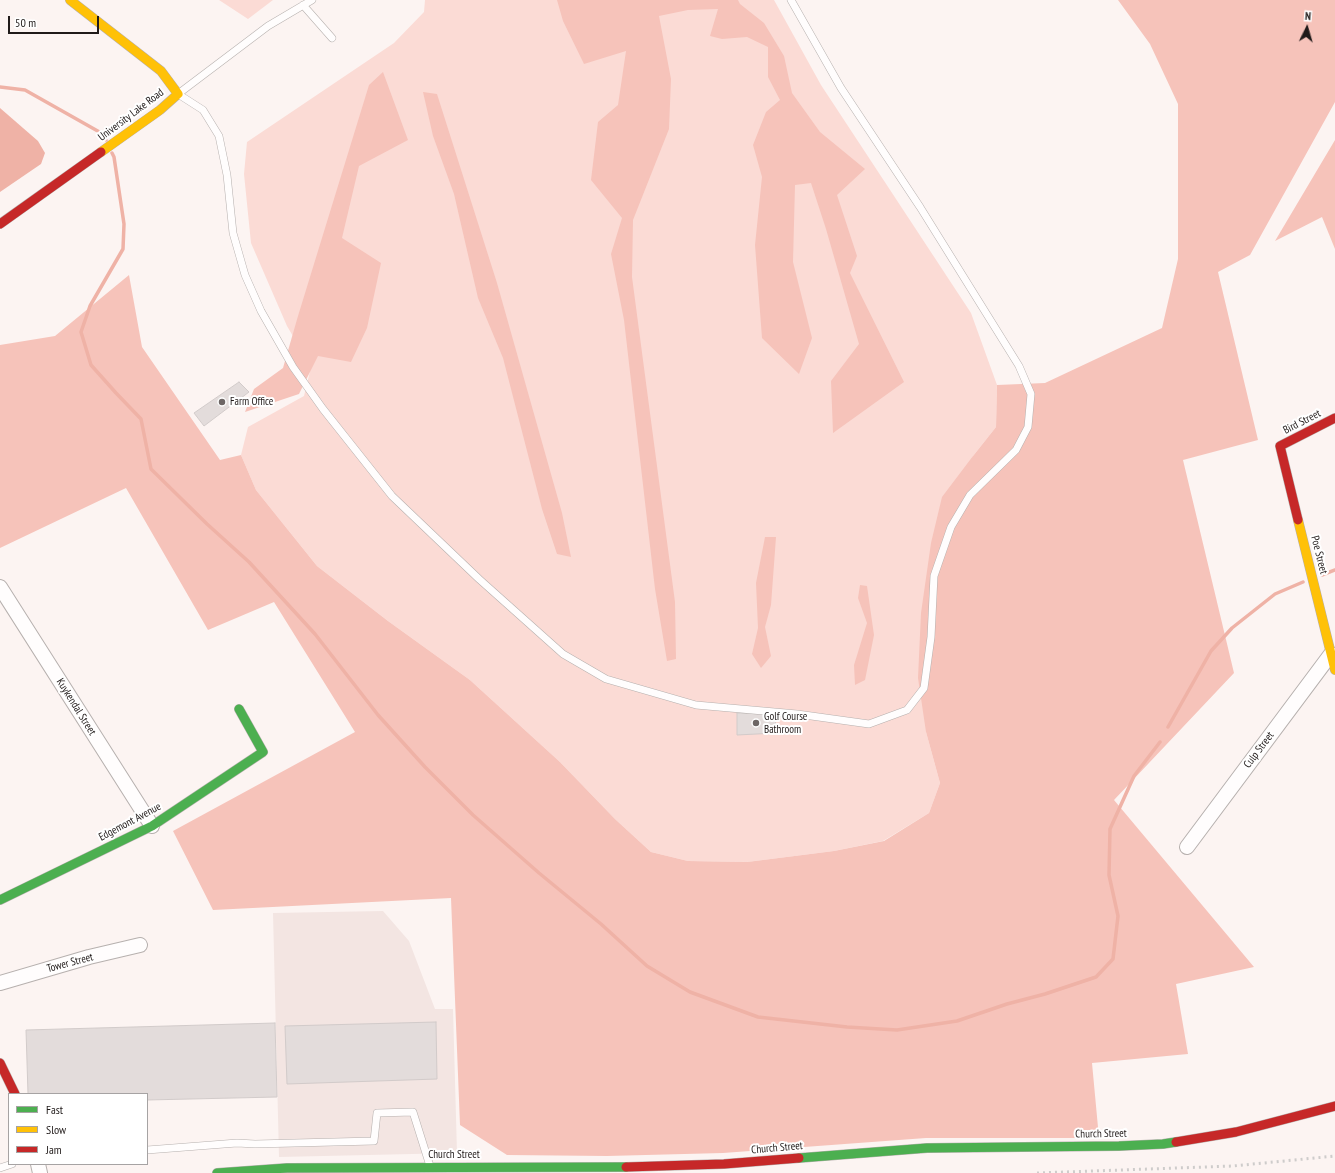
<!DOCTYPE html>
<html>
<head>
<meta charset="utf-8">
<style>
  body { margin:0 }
  #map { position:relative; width:1335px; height:1173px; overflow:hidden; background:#fcf4f2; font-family:"PT Sans Narrow",sans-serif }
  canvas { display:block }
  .legend { position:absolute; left:8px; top:1093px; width:140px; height:72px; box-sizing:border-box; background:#fff; border:1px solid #a6a3a3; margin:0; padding:5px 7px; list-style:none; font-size:12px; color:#201a19 }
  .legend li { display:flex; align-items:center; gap:8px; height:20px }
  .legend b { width:20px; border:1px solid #a6a3a3 }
  .north { position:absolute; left:1287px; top:8px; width:40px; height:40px; -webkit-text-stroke:3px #fff; paint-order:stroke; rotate:5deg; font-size:11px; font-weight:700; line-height:16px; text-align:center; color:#201a19 }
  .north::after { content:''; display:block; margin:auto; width:14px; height:18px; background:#201a19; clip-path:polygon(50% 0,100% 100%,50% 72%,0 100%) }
  .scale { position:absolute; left:8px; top:16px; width:91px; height:18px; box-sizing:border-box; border:2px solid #201a19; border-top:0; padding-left:5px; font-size:12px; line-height:14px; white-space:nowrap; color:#201a19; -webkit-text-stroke:3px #fff; paint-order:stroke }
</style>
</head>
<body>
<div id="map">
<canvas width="1335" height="1173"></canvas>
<ul class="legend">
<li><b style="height:5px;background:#4caf50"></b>Fast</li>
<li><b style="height:5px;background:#ffc107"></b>Slow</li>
<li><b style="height:5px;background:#c62828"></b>Jam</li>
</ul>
<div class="north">N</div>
<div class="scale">50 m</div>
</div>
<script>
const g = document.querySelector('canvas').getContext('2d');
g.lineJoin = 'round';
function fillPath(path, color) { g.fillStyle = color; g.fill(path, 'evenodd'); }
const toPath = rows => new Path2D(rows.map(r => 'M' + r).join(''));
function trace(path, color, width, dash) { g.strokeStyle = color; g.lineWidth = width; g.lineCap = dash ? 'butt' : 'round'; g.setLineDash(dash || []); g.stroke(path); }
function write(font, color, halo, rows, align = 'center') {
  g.font = font + ' "PT Sans Narrow",sans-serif'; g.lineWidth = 4; g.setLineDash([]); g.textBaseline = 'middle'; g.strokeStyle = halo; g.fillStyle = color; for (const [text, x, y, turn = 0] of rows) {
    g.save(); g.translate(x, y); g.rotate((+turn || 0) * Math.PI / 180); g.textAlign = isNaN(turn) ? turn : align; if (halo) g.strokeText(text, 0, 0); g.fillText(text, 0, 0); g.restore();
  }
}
fillPath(toPath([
  [383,911,409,941,435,1009,453,1009,457,1153,279,1157,273,913]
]), '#f3e5e2');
fillPath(toPath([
  [219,0,273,0,248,19],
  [425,0,774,0,821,85,971,313,997,385,996,427,973,456,926,732,940,783,929,813,883,841,834,851,747,862,688,861,651,852,615,819,560,762,470,680,388,621,317,566,256,490,241,455,248,427,304,396,311,367,287,326,251,243,244,174,247,142,394,43,424,12]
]), '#fbdbd5');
fillPath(toPath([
  [557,0,738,0,740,4,764,23,784,56,792,93,820,132,865,169,837,195,857,256,850,273,904,382,833,433,831,381,859,344,826,229,811,183,795,185,793,262,812,338,799,374,762,338,755,245,762,177,753,145,766,112,780,100,768,77,768,47,747,37,722,39,710,36,718,9,688,10,659,16,671,79,669,129,633,220,632,277,675,602,676,659,667,661,655,589,624,320,611,254,622,218,591,180,598,122,618,105,626,51,584,64,563,21],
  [1118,0,1335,0,1335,102,1250,255,1218,272,1258,440,1183,460,1234,673,1114,800,1254,967,1176,984,1188,1054,1092,1063,1099,1138,926,1138,723,1153,607,1156,507,1155,460,1125,451,898,213,910,173,831,355,732,274,602,208,630,126,488,0,548,0,345,55,336,129,275,142,347,220,460,241,455,256,490,317,566,388,621,470,680,560,762,615,819,651,852,688,861,747,862,834,851,884,841,929,813,940,783,926,732,918,678,921,613,931,543,942,497,973,456,996,427,997,385,1045,383,1162,328,1178,259,1178,104,1150,44],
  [383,72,408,140,359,166,342,238,381,263,367,328,351,362,318,356,299,394,245,412,254,389,283,368,298,316,369,85],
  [423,92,437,94,497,283,562,513,571,557,557,554,542,509,503,358,478,298,454,194,433,136],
  [1335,140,1335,249,1322,217,1275,241],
  [765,537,776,537,771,605,765,627,771,656,761,668,752,654,758,628,756,583],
  [860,585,867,586,874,635,865,680,855,685,854,665,867,623,858,598]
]), '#f6c3ba');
fillPath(toPath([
  [0,108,38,141,45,153,41,164,0,192]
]), '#efb2a6');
trace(toPath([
  [0,87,25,90,103,134,106,140],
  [112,153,114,157,124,224,123,249,90,306,81,332,91,365,116,393,141,419,151,469,207,524,249,562,315,634,378,715,425,767,473,815,539,873,601,924,647,966,690,992,758,1017,847,1027,897,1030,957,1021,1007,1004,1045,994,1096,977,1113,959,1118,916,1109,875,1110,829,1134,776,1160,742],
  [1322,575,1335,570],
  [1168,727,1211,651,1232,628,1275,594,1303,582]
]), '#efb2a6', 3.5);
const building = toPath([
  [239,382,249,392,204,426,194,413,239,382],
  [737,713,775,713,776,733,737,735,737,713],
  [436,1022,437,1079,287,1084,285,1026,436,1022],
  [275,1023,277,1097,147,1100,147,1094,28,1094,26,1030,275,1023]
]);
fillPath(building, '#e3dcdb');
trace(building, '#d2cbca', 1);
const lane = toPath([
  [312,0,268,26,178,94,203,110,219,136,227,175,233,233,245,275,261,311,293,367,323,409,392,496,479,579,563,654,606,679,696,705,797,714,869,724,907,710,924,688,931,637,934,576,951,527,970,495,1016,450,1028,427,1031,394,1019,366,920,207,841,88,791,0],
  [303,5,332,38],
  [147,1150,237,1143,255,1144,374,1141,377,1113,413,1112,430,1166],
  [0,1168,12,1164]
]);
const street = toPath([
  [0,587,152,826],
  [1187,847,1331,654],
  [0,983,89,957,140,945],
  [38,1164,40,1173]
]);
const fast = toPath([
  [0,900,152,826,263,752,239,709],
  [799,1158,927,1148,1119,1146,1163,1144,1176,1142],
  [217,1173,287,1168,626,1167]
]);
const slow = toPath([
  [70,0,161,71,178,94,160,110,101,152],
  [1298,520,1335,670]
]);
const jam = toPath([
  [0,224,101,152],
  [1298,520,1280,446,1335,418],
  [0,1063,15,1094],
  [1176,1142,1236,1132,1335,1106],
  [626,1167,724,1164,799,1158]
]);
trace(lane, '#b6b0ae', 8);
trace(street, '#b6b0ae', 16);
trace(fast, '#b6b0ae', 10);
trace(slow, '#b6b0ae', 10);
trace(jam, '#b6b0ae', 10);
trace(lane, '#fffdfd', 7);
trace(street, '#fffdfd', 14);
trace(fast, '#4caf50', 9);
trace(slow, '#ffc107', 9);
trace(jam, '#c62828', 9);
trace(toPath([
  [1037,1173,1233,1166,1335,1156]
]), '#cecccb', 3, [2, 4]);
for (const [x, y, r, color] of [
  [222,402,4,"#6d6665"],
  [756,723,4,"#6d6665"]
]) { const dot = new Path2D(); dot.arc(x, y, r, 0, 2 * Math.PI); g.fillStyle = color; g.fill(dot); trace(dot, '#fff', 1.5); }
write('11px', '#201a19', '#fff', [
  ["University Lake Road",131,115,-37],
  ["Bird Street",1302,422,-27],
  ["Poe Street",1319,555,76],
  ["Kuykendal Street",76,707,58],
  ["Culp Street",1259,750,-53],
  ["Edgemont Avenue",130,822,-28],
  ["Tower Street",70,963,-15],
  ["Church Street",1101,1134,-1],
  ["Church Street",777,1148,-5],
  ["Church Street",454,1155]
]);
write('11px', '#201a19', '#fff', [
  ["Farm Office",230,402],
  ["Golf Course",764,717],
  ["Bathroom",764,730]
], 'left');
</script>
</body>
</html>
